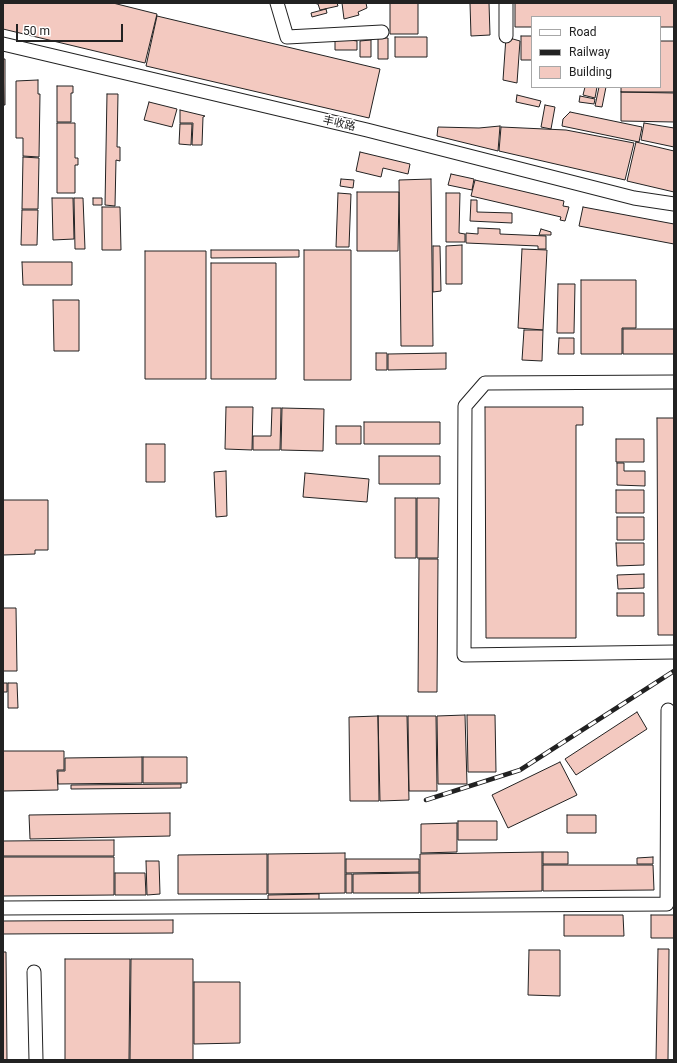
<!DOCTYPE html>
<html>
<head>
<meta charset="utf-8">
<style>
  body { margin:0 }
  #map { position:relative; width:677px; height:1063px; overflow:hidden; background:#fff; font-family:Roboto,sans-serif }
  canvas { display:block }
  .frame { position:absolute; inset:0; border:4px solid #222; pointer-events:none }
  .legend { position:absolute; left:531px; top:16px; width:130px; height:72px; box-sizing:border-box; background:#fff; border:1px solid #a7a7a7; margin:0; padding:5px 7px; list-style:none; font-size:12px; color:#222 }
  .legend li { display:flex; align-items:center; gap:8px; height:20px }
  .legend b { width:20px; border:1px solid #a7a7a7 }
  .scale { position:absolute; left:16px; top:24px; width:107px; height:18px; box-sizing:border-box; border:2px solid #222; border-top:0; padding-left:5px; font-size:12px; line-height:14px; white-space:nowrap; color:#222; -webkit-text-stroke:3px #fff; paint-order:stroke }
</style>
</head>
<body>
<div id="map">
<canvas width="677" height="1063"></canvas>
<div class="frame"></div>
<ul class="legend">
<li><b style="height:5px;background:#fff"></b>Road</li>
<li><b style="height:5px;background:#222"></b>Railway</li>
<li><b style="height:11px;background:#f3c9c0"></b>Building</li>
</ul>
<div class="scale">50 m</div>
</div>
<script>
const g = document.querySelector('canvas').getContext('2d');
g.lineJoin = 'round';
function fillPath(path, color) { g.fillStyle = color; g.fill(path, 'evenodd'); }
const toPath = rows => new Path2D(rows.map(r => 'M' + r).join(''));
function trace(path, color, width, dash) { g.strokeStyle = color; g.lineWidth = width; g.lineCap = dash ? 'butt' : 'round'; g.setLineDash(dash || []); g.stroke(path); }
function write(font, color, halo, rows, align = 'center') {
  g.font = font + ' Roboto,"Noto Sans SC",sans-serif'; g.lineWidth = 3; g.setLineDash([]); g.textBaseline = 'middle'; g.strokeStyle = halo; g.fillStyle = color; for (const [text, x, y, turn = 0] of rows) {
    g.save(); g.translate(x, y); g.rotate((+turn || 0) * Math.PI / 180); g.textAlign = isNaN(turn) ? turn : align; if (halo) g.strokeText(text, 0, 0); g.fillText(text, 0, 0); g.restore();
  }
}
const building = toPath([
  [3,3,113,3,157,14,145,63,3,29,3,3],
  [313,3,337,3,338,6,320,10,318,4,313,3],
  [342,3,366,3,367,8,358,12,359,15,344,19,342,3],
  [390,3,418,3,418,34,390,34,390,3],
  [470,3,489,3,490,35,471,36,470,3],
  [515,3,674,3,674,27,660,27,660,17,532,17,532,27,515,27,515,3],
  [326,9,327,13,312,17,311,13,326,9],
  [157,16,380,69,369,118,146,66,157,16],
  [521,36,532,36,532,60,521,60,521,36],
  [395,37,427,37,427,57,395,57,395,37],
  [506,37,520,41,517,83,503,80,506,37],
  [335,38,357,41,357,50,335,50,335,38],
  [378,38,388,38,388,59,378,59,378,38],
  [371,40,371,57,360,57,360,41,371,40],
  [660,41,674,41,674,92,621,92,621,87,660,87,660,41],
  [3,59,5,59,5,105,4,105,3,59],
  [38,80,38,94,40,94,39,157,23,156,23,138,16,138,16,81,38,80],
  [57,86,73,86,73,93,71,93,71,122,57,122,57,86],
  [585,87,597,87,595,98,583,95,585,87],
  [599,87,606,87,602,107,595,106,599,87],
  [621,92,674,93,674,122,621,121,621,92],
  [107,94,118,94,117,147,120,147,120,161,116,160,115,206,105,205,107,94],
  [517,95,541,101,539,107,516,102,517,95],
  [580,96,595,99,594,104,579,102,580,96],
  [149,102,177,109,172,127,144,120,149,102],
  [545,105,555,107,551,129,541,127,545,105],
  [180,110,205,116,203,117,202,145,192,145,193,123,180,123,180,110],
  [570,112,642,127,639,142,562,126,563,119,570,112],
  [57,123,75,123,75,158,78,158,78,165,75,165,75,193,57,193,57,123],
  [644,123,674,128,674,147,641,140,644,123],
  [180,124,192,124,191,145,179,144,180,124],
  [500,126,498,151,437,136,438,127,479,128,500,126],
  [501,127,566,130,634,143,625,180,499,151,501,127],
  [636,142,674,151,674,192,627,181,636,142],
  [360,152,410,164,408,174,383,168,381,177,356,171,360,152],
  [23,157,39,158,38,209,22,209,23,157],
  [451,174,474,179,472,190,448,185,451,174],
  [341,179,354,180,353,188,340,186,341,179],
  [431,179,433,346,401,346,399,180,431,179],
  [475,180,564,201,563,206,569,207,565,221,560,220,561,217,471,196,475,180],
  [357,192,399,192,398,251,357,251,357,192],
  [338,193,351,194,349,247,336,247,338,193],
  [446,193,460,193,459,233,465,234,465,242,446,242,446,193],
  [52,198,73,198,74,239,53,240,52,198],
  [74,198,83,198,85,249,75,249,74,198],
  [93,198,102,198,102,205,93,205,93,198],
  [471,200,477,200,477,212,512,213,512,223,470,221,471,200],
  [102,207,120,207,121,250,102,250,102,207],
  [583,207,674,224,674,244,579,226,583,207],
  [22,210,38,210,37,245,21,245,22,210],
  [478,228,500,229,500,234,546,236,546,249,538,249,538,246,466,243,466,233,478,234,478,228],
  [541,229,551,232,551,235,539,235,541,229],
  [462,245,462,284,446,284,446,246,462,245],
  [433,246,440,246,441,291,433,292,433,246],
  [522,249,547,250,543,330,518,328,522,249],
  [211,250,299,250,299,257,211,258,211,250],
  [304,250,351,250,351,380,304,380,304,250],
  [145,251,206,251,206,379,145,379,145,251],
  [22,262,72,262,72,285,23,285,22,262],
  [211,263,276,263,276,379,211,379,211,263],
  [581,280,636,280,636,328,622,328,622,354,581,354,581,280],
  [558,284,575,284,574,333,557,333,558,284],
  [53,300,79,300,79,351,54,351,53,300],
  [623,329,674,329,674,354,623,354,623,329],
  [524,330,543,330,542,361,522,360,524,330],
  [559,338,574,338,574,354,558,354,559,338],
  [376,353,387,353,387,370,376,370,376,353],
  [446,353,446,369,388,370,388,354,446,353],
  [226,407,253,407,252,450,225,449,226,407],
  [485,407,583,407,583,425,576,425,576,638,486,638,485,407],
  [272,408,281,408,280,450,253,450,253,436,271,436,272,408],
  [282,408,324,409,323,451,281,450,282,408],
  [657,418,674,418,674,635,658,635,657,418],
  [364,422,440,422,440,444,364,444,364,422],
  [336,426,361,426,361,444,336,444,336,426],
  [616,439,644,439,644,462,616,462,616,439],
  [146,444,165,444,165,482,146,482,146,444],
  [379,456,440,456,440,484,379,484,379,456],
  [617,463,624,463,624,471,645,471,645,486,617,485,617,463],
  [226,471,227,516,216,517,214,472,226,471],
  [305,473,369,479,367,502,303,497,305,473],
  [616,490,644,490,644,513,616,513,616,490],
  [395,498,416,498,416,558,395,558,395,498],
  [417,498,439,498,438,558,417,558,417,498],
  [3,500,48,500,48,550,35,550,35,554,3,555,3,500],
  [617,517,644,517,644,540,617,540,617,517],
  [616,543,644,543,644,565,617,566,616,543],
  [419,559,438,559,437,692,418,692,419,559],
  [644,574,644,588,618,589,617,575,644,574],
  [617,593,644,593,644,616,617,616,617,593],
  [3,608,16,608,17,671,3,671,3,608],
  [3,683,7,683,7,692,3,692,3,683],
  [8,683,17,683,18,708,8,708,8,683],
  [637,712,647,729,576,775,565,759,637,712],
  [465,715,467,784,438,784,437,716,465,715],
  [467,715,495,715,496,772,468,772,467,715],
  [378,716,407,716,409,800,380,801,378,716],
  [378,716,379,801,350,801,349,717,378,716],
  [408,716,436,716,437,791,409,791,408,716],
  [3,751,64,751,64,770,57,770,58,790,3,791,3,751],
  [142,757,142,783,58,784,58,771,65,771,65,758,142,757],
  [143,757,187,757,187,783,143,783,143,757],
  [560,762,577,795,508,828,492,795,560,762],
  [181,784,181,788,71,789,71,785,181,784],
  [170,813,170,836,30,839,29,815,170,813],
  [567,815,596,815,596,833,567,833,567,815],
  [458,821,497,821,497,840,458,840,458,821],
  [457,823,457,852,421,853,421,824,457,823],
  [114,840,114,856,3,856,3,841,114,840],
  [542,852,542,891,420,893,420,854,542,852],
  [543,852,568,852,568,864,543,864,543,852],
  [345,853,345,893,268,894,268,854,345,853],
  [267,854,267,894,178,894,178,855,267,854],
  [3,857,114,857,114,895,3,896,3,857],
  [653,857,653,864,637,864,637,858,653,857],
  [346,859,419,859,419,872,346,873,346,859],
  [146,861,159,861,160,894,147,895,146,861],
  [543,865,653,865,654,890,543,891,543,865],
  [115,873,145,873,146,895,115,895,115,873],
  [419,873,419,893,353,893,353,874,419,873],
  [346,874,352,874,352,893,346,893,346,874],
  [319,894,319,902,268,902,268,895,319,894],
  [564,915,623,915,624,936,564,936,564,915],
  [651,915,674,915,674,938,651,938,651,915],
  [173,920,173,933,3,934,3,921,173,920],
  [658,949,669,949,668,1060,656,1060,658,949],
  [529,950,560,950,560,996,528,995,529,950],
  [3,952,6,952,7,1060,3,1060,3,952],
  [65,959,130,959,129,1060,65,1060,65,959],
  [131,959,193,959,193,1060,130,1060,131,959],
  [194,982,240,982,240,1043,194,1044,194,982]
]);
fillPath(building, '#f3c9c0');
trace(building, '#222', 1);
const street = toPath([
  [277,3,287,37,382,32],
  [506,3,506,36],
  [3,44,367,130,634,198,674,204],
  [674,382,485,383,465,406,464,655,674,652],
  [3,908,667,904,668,710],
  [34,972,36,1060]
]);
trace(street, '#222', 15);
trace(street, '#fff', 13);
const rail = toPath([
  [426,800,520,770,674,671]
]);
trace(rail, '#222', 4.5);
trace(rail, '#fff', 3, [9]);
write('11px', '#222', '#fff', [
  ["丰收路",339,124,13]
]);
</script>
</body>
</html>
